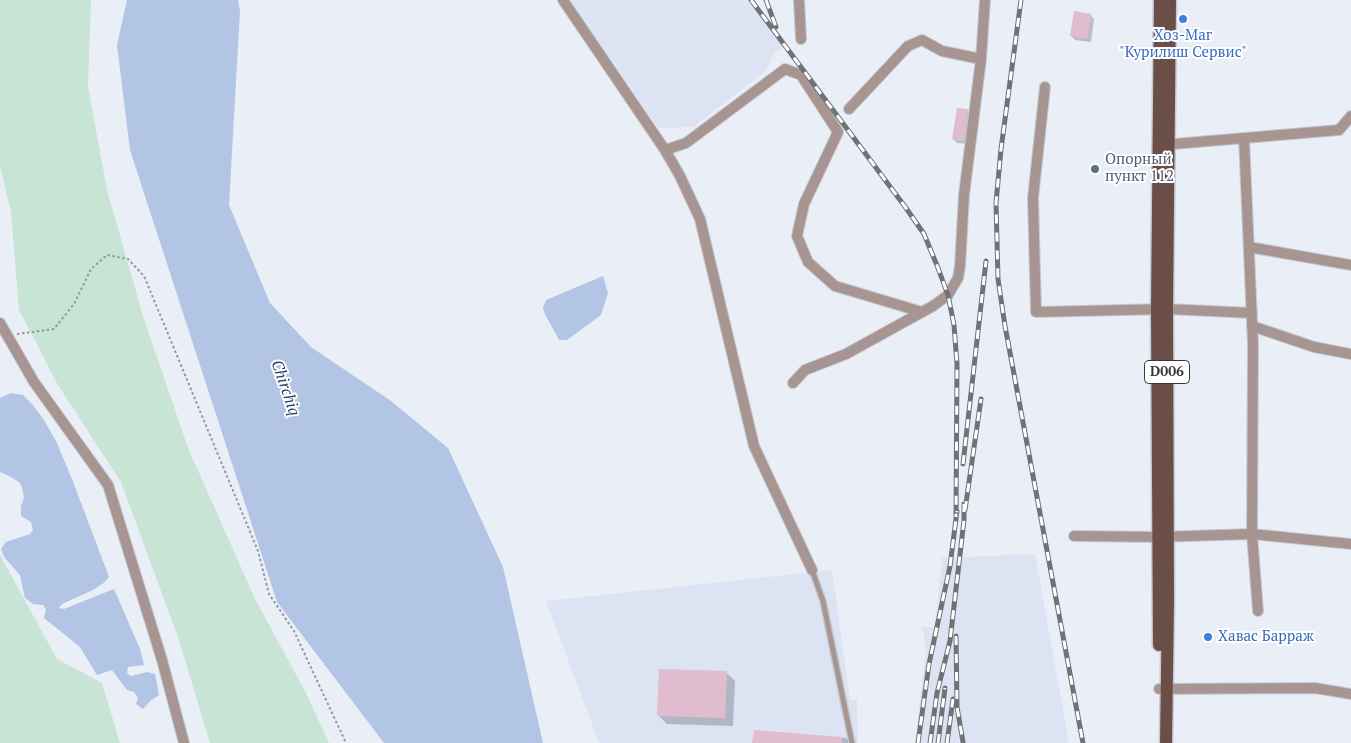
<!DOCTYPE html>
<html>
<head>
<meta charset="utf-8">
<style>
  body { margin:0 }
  canvas { display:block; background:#e9eef7 }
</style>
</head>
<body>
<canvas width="1351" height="743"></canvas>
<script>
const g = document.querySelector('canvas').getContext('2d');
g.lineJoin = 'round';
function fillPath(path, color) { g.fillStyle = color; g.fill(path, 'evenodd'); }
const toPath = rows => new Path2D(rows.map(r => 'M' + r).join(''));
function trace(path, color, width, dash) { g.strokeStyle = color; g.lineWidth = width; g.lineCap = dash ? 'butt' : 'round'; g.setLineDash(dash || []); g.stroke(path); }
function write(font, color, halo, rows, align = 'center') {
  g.font = font + ' "PT Serif",serif'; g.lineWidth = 4; g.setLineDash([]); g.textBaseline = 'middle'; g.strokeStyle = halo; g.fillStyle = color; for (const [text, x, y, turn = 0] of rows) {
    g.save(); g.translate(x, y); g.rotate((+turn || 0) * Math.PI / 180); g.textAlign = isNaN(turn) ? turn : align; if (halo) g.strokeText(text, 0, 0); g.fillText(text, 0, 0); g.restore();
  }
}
fillPath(toPath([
  [571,0,746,0,785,45,774,53,766,71,693,127,658,128],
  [1035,554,1069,743,915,743,926,649,922,627,935,628,942,558],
  [832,570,850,700,857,700,858,743,599,743,546,601]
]), '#dce4f4');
fillPath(toPath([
  [0,0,91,0,88,87,107,190,143,316,188,448,255,599,306,693,329,743,210,743,179,640,121,482,58,385,19,310,11,212,0,166],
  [0,555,57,659,102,683,120,743,0,743]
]), '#c8e4d4');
fillPath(toPath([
  [127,0,238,0,240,11,229,205,270,303,311,347,391,401,448,448,503,567,543,743,384,743,277,602,130,150,117,45],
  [603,276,608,293,601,315,567,340,559,340,545,314,543,308,546,300],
  [11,393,23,395,32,404,44,420,56,441,72,479,109,577,105,582,93,590,62,604,59,608,64,609,114,589,140,649,144,665,128,667,127,673,131,676,147,672,155,674,159,695,150,701,143,709,136,704,138,698,134,692,127,690,112,670,97,675,80,647,44,618,46,610,43,605,33,604,25,598,20,575,4,557,1,549,6,542,30,534,33,530,31,522,21,516,21,506,24,498,22,487,19,482,9,476,0,472,0,398]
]), '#b2c5e4');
fillPath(toPath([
  [1090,15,1094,19,1091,42,1075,40,1071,36],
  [967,111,971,115,967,144,957,143,953,139],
  [726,672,735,681,733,726,667,724,658,715],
  [755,731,846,738,851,743,754,743]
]), '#0003');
fillPath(toPath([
  [1074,11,1091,14,1087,39,1070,36],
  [957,108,968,109,964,141,952,139],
  [659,669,727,671,725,718,657,716],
  [754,730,842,737,842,743,752,743]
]), '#e1bccf');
const lane = toPath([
  [812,570,823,601,852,743]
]);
const street = toPath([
  [563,0,665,150,680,176,700,219,754,446,812,570],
  [799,0,801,39],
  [1045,87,1033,198,1036,312,1167,309,1252,313],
  [849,109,908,46,922,40,942,51,981,59],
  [1244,138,1253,344,1252,534,1258,611],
  [1162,145,1339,130,1351,116],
  [665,150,686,143,785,69,801,75,838,132,804,204,797,236,808,262,835,286,922,312],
  [1249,247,1351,265],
  [0,323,34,382,108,485,162,660,184,743],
  [1252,326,1314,347,1351,354],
  [793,383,805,370,846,354,933,306,948,295,958,278,960,266,964,195,981,59,985,0],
  [1074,536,1158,537,1252,534,1351,544],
  [1159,689,1315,688,1351,694]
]);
const primary = toPath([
  [1159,645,1157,309,1160,0],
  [1166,743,1168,602,1167,309,1170,0]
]);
trace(lane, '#c5c9d1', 8);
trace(street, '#c5c9d1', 12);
trace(primary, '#c5c9d1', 15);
trace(toPath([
  [17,334,54,329,74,304,91,269,107,255,128,259,144,276,258,551,269,594,294,631,346,743]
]), '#94979d', 2, [2.5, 2.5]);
trace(lane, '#a79592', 5);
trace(street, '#a79592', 10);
trace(primary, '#6c4e49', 12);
const rail = toPath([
  [751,0,906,208,924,234,938,268,948,295,954,325,957,364,956,517],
  [766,0,776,27],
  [1021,0,1001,149,996,203,998,279,1005,326,1083,743],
  [963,464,986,261],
  [965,510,981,399],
  [956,636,957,707,963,742],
  [918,743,929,664,950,566,957,511],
  [930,743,937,693,950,641,964,520,964,504],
  [938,743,945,688],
  [947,743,953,699]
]);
trace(rail, '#707278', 5);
trace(rail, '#fff', 3, [9]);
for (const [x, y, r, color] of [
  [1183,19,5,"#3f7fe0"],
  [1095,169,5,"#5c6f8a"],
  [1208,637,5,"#3f7fe0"]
]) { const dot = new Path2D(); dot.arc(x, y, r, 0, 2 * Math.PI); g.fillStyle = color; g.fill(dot); trace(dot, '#fff', 2); }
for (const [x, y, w] of [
  [1167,372,45]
]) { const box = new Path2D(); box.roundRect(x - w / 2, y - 11.5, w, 23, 4); g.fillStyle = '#fff'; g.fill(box); trace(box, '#36373b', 1); }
write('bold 14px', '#36373b', null, [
  ["D006",1167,372]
]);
write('15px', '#366cbe', '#fff', [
  ["Хоз-Маг",1183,36],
  ["\"Курилиш Сервис\"",1183,53],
  ["Хавас Барраж",1218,637,"left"]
]);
write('15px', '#4e5e75', '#fff', [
  ["Опорный",1105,160],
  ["пункт 112",1105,177]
], 'left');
write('italic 16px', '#28416b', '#fff', [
  ["Chirchiq",285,388,71]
]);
</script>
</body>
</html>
